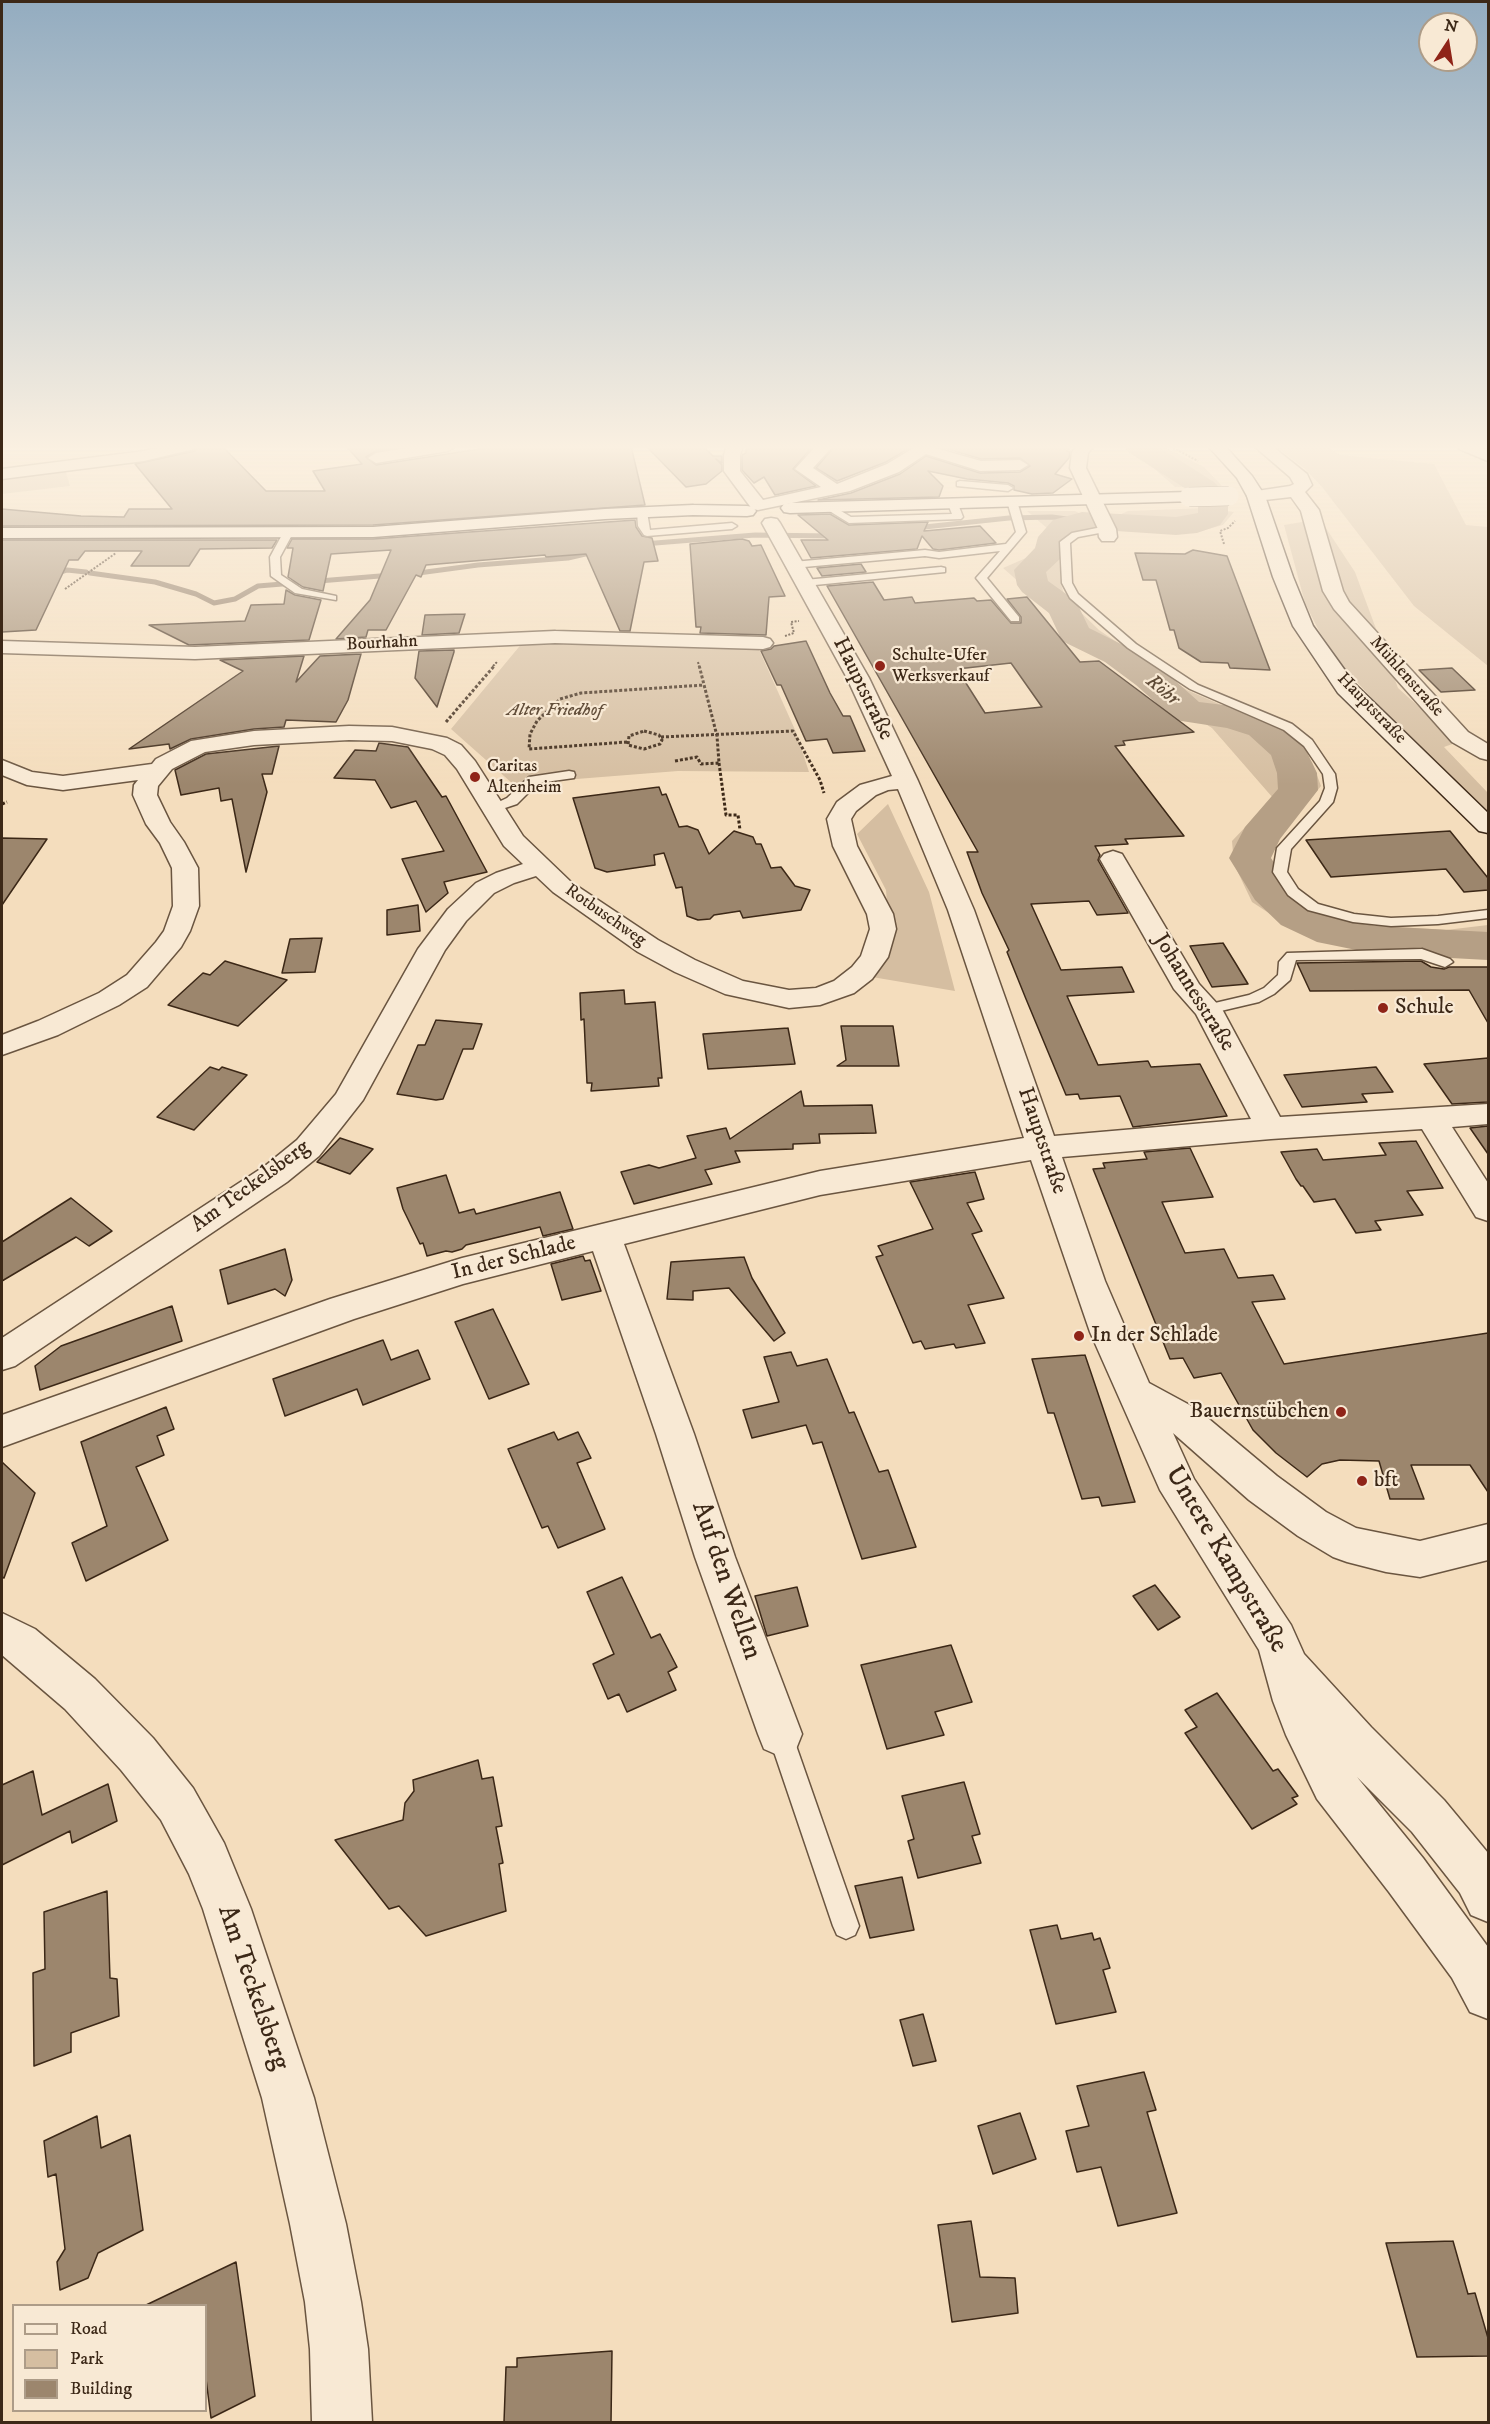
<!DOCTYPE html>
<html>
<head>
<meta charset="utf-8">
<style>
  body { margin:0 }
  #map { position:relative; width:1490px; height:2424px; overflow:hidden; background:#f4ddbd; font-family:"IM FELL DW Pica",serif }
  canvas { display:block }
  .frame { position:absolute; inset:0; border:3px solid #3c2817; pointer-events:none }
  .legend { position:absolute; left:12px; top:2304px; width:195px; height:108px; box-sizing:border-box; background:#f8e9d4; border:2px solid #ad9c88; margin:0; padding:8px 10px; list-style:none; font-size:18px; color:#3c2817 }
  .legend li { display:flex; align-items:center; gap:12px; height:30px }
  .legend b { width:30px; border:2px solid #ad9c88 }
  .north { position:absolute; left:1418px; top:12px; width:60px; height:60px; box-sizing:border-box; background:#f8e9d4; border:2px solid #ad9c88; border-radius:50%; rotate:12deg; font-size:16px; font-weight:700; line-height:24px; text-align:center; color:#3c2817 }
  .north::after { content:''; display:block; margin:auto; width:21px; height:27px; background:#8f2418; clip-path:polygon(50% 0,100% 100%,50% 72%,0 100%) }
</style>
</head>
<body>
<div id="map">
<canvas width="1490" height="2424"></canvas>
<div class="frame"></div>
<ul class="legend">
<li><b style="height:8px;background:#f8e9d4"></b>Road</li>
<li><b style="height:16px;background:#d5bea1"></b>Park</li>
<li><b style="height:16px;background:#9c866d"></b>Building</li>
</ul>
<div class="north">N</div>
</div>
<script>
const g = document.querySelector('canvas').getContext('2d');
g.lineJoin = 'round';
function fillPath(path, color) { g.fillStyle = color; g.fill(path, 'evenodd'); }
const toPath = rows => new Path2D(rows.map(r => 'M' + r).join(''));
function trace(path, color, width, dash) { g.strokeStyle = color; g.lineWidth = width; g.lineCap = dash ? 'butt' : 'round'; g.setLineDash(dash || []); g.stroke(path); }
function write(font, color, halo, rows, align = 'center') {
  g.font = font + ' "IM FELL DW Pica",serif'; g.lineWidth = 4.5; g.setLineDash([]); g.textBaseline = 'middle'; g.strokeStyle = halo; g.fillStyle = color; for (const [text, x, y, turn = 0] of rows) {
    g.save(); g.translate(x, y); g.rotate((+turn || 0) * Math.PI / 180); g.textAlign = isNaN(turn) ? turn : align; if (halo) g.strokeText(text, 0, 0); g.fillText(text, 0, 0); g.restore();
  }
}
fillPath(toPath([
  [1128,446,1164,447,1204,467,1222,486,1175,487],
  [1275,446,1326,446,1340,455,1434,464,1466,525,1488,527,1488,666,1414,606,1322,487,1305,469],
  [65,469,70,486,2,494,2,478],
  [1204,508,1234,512,1223,525,1201,531,1119,528,1114,517,1128,511],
  [1027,511,1075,511,1083,515,1089,528,1068,534,1058,542,1061,584,1065,597,1099,630,1187,690,1279,730,1312,762,1321,786,1270,848,1269,874,1291,902,1336,923,1446,930,1488,925,1488,942,1478,939,1343,943,1290,927,1252,902,1234,864,1232,841,1273,798,1212,728,1077,644,1028,590,1003,568,1042,551,1047,541,1048,529],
  [1320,519,1355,572,1398,688,1458,742,1444,747,1488,793,1488,811,1390,718,1345,669,1319,631,1305,603,1284,525],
  [523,642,757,645,796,732,809,772,678,771,513,784,451,729],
  [888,804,929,892,955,991,872,977,890,943,886,890,857,834]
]), '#d5bea1');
trace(toPath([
  [915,528,1009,518,1052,517,1082,521],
  [643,544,755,535,836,536],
  [90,573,155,582,196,594,214,603,235,599,258,586,392,575],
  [53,574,67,570,86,572],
  [411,574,478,565,568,558,594,552]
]), '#856f59', 5);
fillPath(toPath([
  [1124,446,1157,446,1214,482,1228,497,1228,514,1220,525,1197,533,1176,535,1101,530,1075,532,1068,539,1066,551,1061,558,1046,572,1048,581,1076,601,1089,628,1129,648,1162,669,1199,702,1232,706,1275,719,1302,742,1317,773,1318,790,1280,839,1271,858,1287,883,1313,907,1345,921,1376,926,1488,932,1488,960,1376,954,1317,942,1281,925,1255,900,1229,858,1245,827,1278,789,1277,773,1271,755,1249,735,1227,728,1175,720,1136,685,1105,662,1062,641,1049,613,1022,592,1017,585,1014,570,1035,548,1038,537,1053,520,1082,512,1176,517,1198,513,1198,499,1194,494,1128,452,1124,446]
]), '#b59f85');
const building = toPath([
  [198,446,222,446,266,491,325,491,313,471,362,464,346,446,390,446,392,448,376,451,366,457,376,465,499,446,631,446,645,505,373,525,2,526,2,509,81,516,124,517,129,509,172,509,135,464,195,451,198,446],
  [646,446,703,446,713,456,722,456,722,463,716,459,722,465,722,471,706,484,686,487,646,446],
  [747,446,813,446,793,469,816,486,775,495,764,477,754,483,742,470,742,455,746,453,747,446],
  [835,446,913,446,886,462,837,481,816,468,835,446],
  [938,446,1071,446,1067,451,1070,452,1069,458,1055,474,1072,479,1053,493,1032,494,1014,490,1014,486,1008,483,967,479,928,471,943,486,939,497,818,500,851,493,900,474,926,456,980,473,1020,472,1030,466,1020,458,981,459,938,446],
  [830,514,849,525,928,522,924,531,980,526,996,543,939,550,933,549,922,536,917,549,811,558,801,540,828,540,798,515,830,514],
  [635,520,636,527,642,536,652,538,658,561,644,562,630,631,620,631,586,554,546,557,545,555,426,565,421,577,416,575,386,630,368,630,366,637,336,639,370,600,391,550,331,554,323,591,303,587,288,577,293,548,287,548,292,539,373,539,635,520],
  [742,539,749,541,752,546,761,545,785,596,769,597,766,635,700,633,701,627,696,627,690,544,742,539],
  [2,540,277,540,272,548,200,549,189,566,131,566,142,551,85,551,78,560,69,560,36,630,2,632,2,540],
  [1193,550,1227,556,1270,670,1230,668,1228,663,1201,662,1179,648,1174,630,1170,630,1156,580,1143,580,1135,553,1185,554,1193,550],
  [861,564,866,572,822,576,817,568,861,564],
  [873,582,884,600,912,597,915,603,974,598,977,601,991,600,1011,623,1021,623,1021,617,1007,599,1027,597,1080,662,1099,661,1194,732,1123,741,1125,745,1115,746,1184,836,1125,839,1128,844,1095,846,1100,855,1098,860,1128,913,1097,915,1089,901,1031,904,1061,970,1122,967,1134,992,1067,996,1098,1065,1148,1061,1151,1067,1200,1064,1227,1116,1133,1127,1120,1096,1080,1099,1078,1094,1066,1095,1026,999,1007,952,1009,950,982,893,967,852,978,852,827,586,873,582],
  [1011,663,1042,707,985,713,957,669,1011,663],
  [286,590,295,595,321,600,309,640,189,645,149,625,245,621,251,605,284,604,286,590],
  [465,614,459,633,422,635,425,615,465,614],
  [806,641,830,693,843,716,850,716,865,751,833,753,827,739,806,741,781,685,777,685,761,651,771,649,774,646,806,641],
  [454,650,454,652,437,707,415,678,419,651,454,650],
  [361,654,348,700,336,722,286,720,284,727,254,729,191,739,170,749,169,744,129,749,243,671,220,660,304,656,296,682,320,656,361,654],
  [1452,668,1475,690,1441,692,1419,670,1452,668],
  [379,743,408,747,442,797,446,796,487,872,444,882,448,893,426,912,402,859,444,851,416,801,391,808,375,780,334,778,355,750,376,751,379,743],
  [279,746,272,774,262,774,267,792,246,872,232,799,221,801,219,788,181,795,175,770,206,754,279,746],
  [659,787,662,795,666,794,679,827,687,826,698,830,709,854,734,831,753,837,756,844,761,844,771,868,781,867,795,886,810,890,801,910,743,918,740,911,714,915,710,919,698,920,687,916,682,887,676,888,664,853,654,855,655,865,607,872,595,868,573,798,659,787],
  [1450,831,1488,878,1488,890,1464,892,1446,869,1331,877,1306,840,1450,831],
  [2,838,47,839,2,905,2,838],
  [418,905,420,931,387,935,387,910,418,905],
  [322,938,315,972,282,973,290,939,322,938],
  [1223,943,1236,964,1248,984,1212,987,1190,946,1223,943],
  [225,961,287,980,238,1026,168,1005,203,973,210,975,225,961],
  [1421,961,1431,967,1444,969,1449,967,1488,967,1488,1023,1469,990,1310,991,1297,963,1421,961],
  [624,990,625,1004,655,1002,662,1078,658,1078,659,1086,591,1091,592,1083,587,1083,584,1019,581,1020,580,993,624,990],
  [436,1020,482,1024,473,1049,463,1049,443,1099,436,1100,397,1094,418,1045,425,1045,436,1020],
  [841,1026,893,1026,899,1066,837,1066,846,1060,841,1026],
  [788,1028,795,1064,708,1069,703,1034,788,1028],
  [1488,1058,1488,1102,1452,1104,1424,1064,1488,1058],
  [210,1067,219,1070,222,1067,247,1075,194,1130,157,1117,210,1067],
  [1376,1067,1393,1092,1362,1094,1367,1102,1302,1107,1284,1075,1376,1067],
  [801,1091,804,1106,872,1105,876,1133,819,1134,820,1143,793,1144,793,1149,735,1151,740,1162,705,1170,712,1184,634,1204,621,1172,649,1165,659,1168,696,1158,687,1136,726,1128,730,1139,801,1091],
  [1488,1126,1488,1154,1470,1128,1488,1126],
  [340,1138,373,1149,350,1174,317,1162,340,1138],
  [1416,1141,1443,1188,1407,1191,1423,1215,1375,1221,1381,1230,1356,1233,1335,1199,1314,1202,1303,1186,1301,1186,1296,1179,1281,1152,1317,1149,1323,1160,1386,1155,1379,1143,1416,1141],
  [1190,1148,1213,1197,1162,1202,1185,1253,1224,1249,1238,1278,1273,1275,1285,1299,1252,1302,1284,1364,1488,1333,1488,1492,1470,1465,1411,1465,1424,1499,1390,1499,1379,1461,1340,1460,1322,1464,1307,1477,1276,1453,1253,1430,1221,1373,1194,1378,1183,1358,1170,1359,1093,1169,1105,1168,1103,1163,1147,1159,1144,1152,1190,1148],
  [975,1172,984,1199,967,1203,982,1231,972,1234,1004,1298,968,1305,985,1343,956,1348,954,1344,925,1349,921,1341,913,1343,876,1257,883,1255,878,1246,933,1229,910,1182,975,1172],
  [446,1175,459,1213,474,1209,476,1214,560,1192,573,1229,543,1236,540,1227,466,1245,462,1249,452,1252,446,1251,427,1256,423,1243,420,1244,403,1209,397,1188,446,1175],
  [71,1198,112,1231,89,1246,76,1237,2,1281,2,1242,71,1198],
  [285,1249,292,1280,285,1296,275,1289,228,1304,220,1270,285,1249],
  [583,1256,585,1261,590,1260,601,1291,562,1300,551,1264,583,1256],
  [744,1257,752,1278,785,1333,774,1341,729,1288,693,1291,693,1300,667,1299,671,1262,744,1257],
  [172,1306,182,1341,40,1390,35,1366,61,1346,172,1306],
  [493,1309,529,1384,489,1399,455,1322,493,1309],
  [383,1340,391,1360,418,1350,430,1379,363,1405,357,1389,285,1416,273,1379,383,1340],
  [791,1352,797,1366,827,1359,849,1413,854,1412,879,1472,888,1470,916,1547,862,1559,822,1442,813,1444,806,1425,752,1438,743,1410,779,1402,764,1357,791,1352],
  [1085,1355,1110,1429,1135,1502,1102,1506,1099,1497,1082,1499,1054,1413,1048,1413,1032,1359,1085,1355],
  [166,1407,174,1429,157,1436,164,1455,136,1467,168,1540,86,1581,72,1543,107,1526,81,1442,166,1407],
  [554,1432,558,1440,578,1432,591,1458,577,1463,605,1529,558,1548,548,1526,542,1528,508,1449,554,1432],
  [2,1462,35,1493,4,1578,2,1577,2,1462],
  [622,1577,651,1638,660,1634,677,1667,668,1672,676,1690,627,1712,619,1694,608,1699,593,1664,614,1654,587,1592,622,1577],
  [1155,1585,1180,1617,1158,1630,1133,1596,1155,1585],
  [797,1587,808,1626,767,1636,755,1596,797,1587],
  [951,1645,972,1702,935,1712,944,1735,887,1749,861,1665,951,1645],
  [1217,1693,1273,1771,1278,1769,1298,1796,1292,1798,1297,1804,1252,1829,1185,1733,1197,1727,1185,1710,1217,1693],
  [478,1760,482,1779,493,1777,502,1826,496,1827,503,1863,499,1864,506,1911,426,1936,399,1906,389,1909,335,1840,403,1820,405,1803,414,1791,413,1780,478,1760],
  [33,1771,42,1815,108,1784,117,1821,72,1843,70,1831,2,1865,2,1785,33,1771],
  [964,1782,980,1834,972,1836,981,1863,918,1878,908,1841,914,1839,902,1796,964,1782],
  [902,1877,914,1930,870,1938,855,1886,902,1877],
  [107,1891,110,1978,117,1979,119,2016,71,2033,71,2052,34,2066,33,1973,45,1969,44,1912,107,1891],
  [1057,1925,1061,1939,1092,1933,1094,1940,1100,1938,1110,1968,1103,1970,1116,2012,1056,2024,1030,1930,1057,1925],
  [923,2014,936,2061,913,2066,900,2020,923,2014],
  [1144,2072,1156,2110,1147,2112,1177,2213,1118,2226,1101,2167,1077,2172,1066,2131,1089,2126,1077,2086,1144,2072],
  [1020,2113,1036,2159,993,2174,978,2126,1020,2113],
  [97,2116,101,2148,130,2135,143,2230,98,2253,88,2278,60,2290,57,2262,65,2249,56,2174,48,2177,44,2141,97,2116],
  [971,2221,980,2277,1015,2278,1018,2313,952,2322,938,2225,971,2221],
  [1453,2241,1468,2294,1475,2293,1488,2338,1488,2356,1417,2357,1386,2243,1453,2241],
  [236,2262,255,2396,211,2418,206,2379,206,2306,144,2306,236,2262],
  [612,2351,611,2422,504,2422,506,2367,517,2367,517,2358,612,2351]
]);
fillPath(building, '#9c866d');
trace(building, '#3c2817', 1.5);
const lane = toPath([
  [960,481,1008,485,1013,488,1008,491,957,486,957,482,960,481],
  [1012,498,1017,501,1026,532,987,578,1019,617,1019,621,1011,621,976,578,1000,551,939,558,925,556,793,568,788,565,793,562,925,550,939,552,1006,544,1016,532,1007,501,1012,498],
  [953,501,958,504,963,517,961,519,849,523,823,507,831,505,851,517,952,514,948,504,953,501],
  [642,509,647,512,650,530,732,523,737,526,732,529,647,536,644,535,638,526,637,512,642,509],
  [1107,526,1110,527,1110,531,1078,537,1070,543,1072,583,1078,594,1136,644,1198,685,1292,724,1312,740,1335,774,1337,788,1333,802,1291,849,1287,872,1298,889,1318,904,1354,914,1391,918,1438,916,1488,910,1488,918,1438,924,1391,926,1353,922,1308,910,1288,895,1273,872,1277,848,1320,801,1325,788,1323,774,1304,746,1284,730,1190,689,1128,648,1070,598,1062,583,1060,542,1072,533,1107,526],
  [288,530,293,533,280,557,281,575,302,589,336,596,336,600,295,593,271,576,270,557,283,533,288,530],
  [941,567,945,568,945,572,805,586,800,583,805,580,941,567],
  [569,771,574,772,575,775,574,778,538,783,517,804,493,812,486,808,507,798,529,777,569,771],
  [1422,949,1450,959,1453,962,1445,967,1421,959,1296,960,1290,980,1274,994,1259,1002,1208,1014,1200,1009,1202,1006,1249,995,1264,988,1278,975,1279,962,1287,953,1422,949],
  [780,1722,789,1726,792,1734,859,1926,855,1935,846,1939,837,1935,833,1926,768,1734,771,1726,780,1722]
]);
const street = toPath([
  [166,446,196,446,194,449,144,461,2,479,2,469,144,451,166,446],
  [419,446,456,446,448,451,376,463,368,458,376,453,419,446],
  [727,446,743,446,740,455,740,471,763,500,821,487,795,469,816,446,833,446,813,468,837,484,887,464,917,446,936,446,935,448,981,461,1020,460,1028,465,1020,470,980,471,926,454,899,472,850,491,758,510,752,509,724,471,724,455,727,446],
  [1077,446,1094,446,1088,453,1086,468,1116,529,1117,537,1114,541,1102,541,1099,537,1098,529,1070,468,1072,452,1077,446],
  [1254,446,1272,446,1307,474,1312,485,1305,492,1319,510,1343,591,1349,602,1468,732,1488,744,1488,760,1480,758,1452,742,1334,609,1323,591,1301,511,1291,497,1256,501,1250,500,1247,496,1250,492,1290,486,1294,484,1290,477,1254,446],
  [1457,446,1479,446,1488,450,1488,461,1459,449,1457,446],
  [771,518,777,519,780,523,869,678,918,781,974,910,1054,1136,1251,1119,1196,1014,1174,989,1100,859,1104,854,1113,851,1122,854,1199,984,1222,1009,1280,1117,1488,1104,1488,1124,1452,1127,1488,1183,1488,1221,1476,1217,1422,1129,1271,1139,1062,1157,1105,1281,1149,1383,1197,1409,1277,1476,1326,1512,1356,1528,1420,1541,1488,1524,1488,1560,1420,1577,1386,1572,1347,1562,1333,1557,1298,1536,1249,1500,1173,1433,1194,1479,1291,1625,1304,1654,1371,1727,1444,1800,1488,1853,1488,1922,1471,1915,1460,1893,1412,1832,1357,1777,1423,1858,1488,1947,1488,2019,1470,2012,1452,1978,1389,1892,1317,1799,1286,1735,1273,1701,1259,1650,1160,1490,1090,1332,1031,1160,820,1195,624,1244,694,1434,735,1557,802,1734,796,1749,780,1756,764,1749,758,1734,695,1557,656,1434,593,1251,463,1284,354,1319,2,1447,2,1415,330,1299,462,1258,820,1171,1024,1138,948,910,898,789,888,790,876,795,856,811,851,819,857,846,893,914,896,929,888,957,872,979,854,993,820,1005,789,1008,725,994,675,972,638,952,553,892,536,876,514,883,494,893,466,921,445,950,363,1100,319,1156,287,1182,15,1366,2,1370,2,1338,265,1166,297,1140,336,1094,418,949,448,909,476,883,496,873,523,864,504,846,457,769,445,755,432,749,392,741,349,740,254,745,205,752,172,769,158,786,157,795,170,822,184,842,198,868,199,906,190,931,181,947,147,987,119,1005,58,1035,2,1055,2,1035,38,1021,99,993,127,975,156,942,164,931,173,906,172,868,160,843,146,824,133,795,134,785,138,780,63,790,27,785,2,775,2,760,32,772,63,776,152,764,156,759,191,741,254,731,349,726,392,727,447,738,461,745,475,761,523,836,571,882,658,940,695,960,743,981,789,990,816,988,834,981,852,967,861,956,870,929,867,914,833,846,827,819,837,802,860,785,892,776,847,678,762,523,765,519,771,518],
  [555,631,763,637,770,639,773,643,770,647,763,649,555,643,195,659,2,653,2,641,195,647,555,631],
  [2,1613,35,1629,95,1679,153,1738,193,1788,224,1843,251,1909,314,2098,346,2224,361,2302,368,2349,372,2422,312,2422,310,2349,305,2302,290,2224,262,2098,203,1909,189,1874,161,1820,121,1770,65,1709,2,1655,2,1613]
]);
const secondary = toPath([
  [1208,446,1225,446,1252,476,1265,496,1293,577,1313,626,1354,683,1488,813,1488,833,1479,831,1338,693,1293,626,1273,577,1247,496,1237,478,1208,446],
  [1189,492,1195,493,1198,497,1195,501,790,513,784,512,781,508,784,504,790,503,1189,492],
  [693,505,747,506,753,507,756,511,753,515,747,516,693,515,605,519,373,537,2,538,2,528,373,527,605,509,693,505]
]);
trace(lane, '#6a5540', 3);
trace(street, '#6a5540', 3);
trace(secondary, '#3c2817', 3);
trace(toPath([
  [1170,446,1198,461],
  [1224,544,1220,531,1228,528,1235,521],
  [65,589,116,553],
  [785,636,794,633,791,622,799,621],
  [698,662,699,666],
  [493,666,498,661]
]), '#3c2817', 2, [2, 1.5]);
trace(toPath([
  [446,722,495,665],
  [644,731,659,735,662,740,660,744,644,749,628,745,629,736,644,731],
  [661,737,793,731,820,780,824,793],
  [627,742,529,749,530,734,537,721,560,699,581,693,704,685],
  [675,761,697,757,701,764,719,763,717,736,699,665],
  [719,763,726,815,738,815,740,830],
  [2,804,7,802]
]), '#3c2817', 3, [3, 2]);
fillPath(lane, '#f8e9d4');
fillPath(street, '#f8e9d4');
fillPath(secondary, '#f8e9d4');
const secondaryBridge = toPath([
  [1189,497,1229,496]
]);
trace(secondaryBridge, '#3c2817', 20, []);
trace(secondaryBridge, '#f8e9d4', 19);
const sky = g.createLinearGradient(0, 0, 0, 785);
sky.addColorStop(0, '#93acc0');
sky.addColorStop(0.57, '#faf0e1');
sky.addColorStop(1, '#faf0e100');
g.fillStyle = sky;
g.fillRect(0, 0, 1490, 785);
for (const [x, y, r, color] of [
  [880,666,6,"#8f2418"],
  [475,777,6,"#8f2418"],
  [1383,1008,6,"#8f2418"],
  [1079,1336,6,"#8f2418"],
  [1341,1412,6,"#8f2418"],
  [1362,1481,6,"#8f2418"]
]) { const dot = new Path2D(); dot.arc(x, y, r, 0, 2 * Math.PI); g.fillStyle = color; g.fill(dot); trace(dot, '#f8e9d4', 2); }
write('18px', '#3c2817', '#f8e9d4', [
  ["Bourhahn",382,644,-3],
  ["Mühlenstraße",1406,677,48],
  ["Hauptstraße",1371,709,46],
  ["Rotbuschweg",605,916,35]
]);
write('18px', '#3c2817', '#f8e9d4', [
  ["Schulte-Ufer",892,656],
  ["Werksverkauf",892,677],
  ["Caritas",487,767],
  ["Altenheim",487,788]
], 'left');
write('italic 18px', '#624e3a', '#f8e9d4', [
  ["Alter Friedhof",555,711]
]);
write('italic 20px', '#604c38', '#f8e9d4', [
  ["Röhr",1162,691,39]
]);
write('22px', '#3c2817', '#f8e9d4', [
  ["Hauptstraße",862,689,64],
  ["Johannesstraße",1193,993,58],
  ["Hauptstraße",1041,1141,71],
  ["Am Teckelsberg",251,1187,-36],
  ["In der Schlade",514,1259,-14]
]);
write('22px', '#3c2817', '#f8e9d4', [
  ["Schule",1395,1008],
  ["In der Schlade",1091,1336],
  ["Bauernstübchen",1329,1412,"right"],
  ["bft",1374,1481]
], 'left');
write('27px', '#3c2817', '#f8e9d4', [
  ["Untere Kampstraße",1225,1560,59],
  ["Auf den Wellen",725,1581,71],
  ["Am Teckelsberg",252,1988,71]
]);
</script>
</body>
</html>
